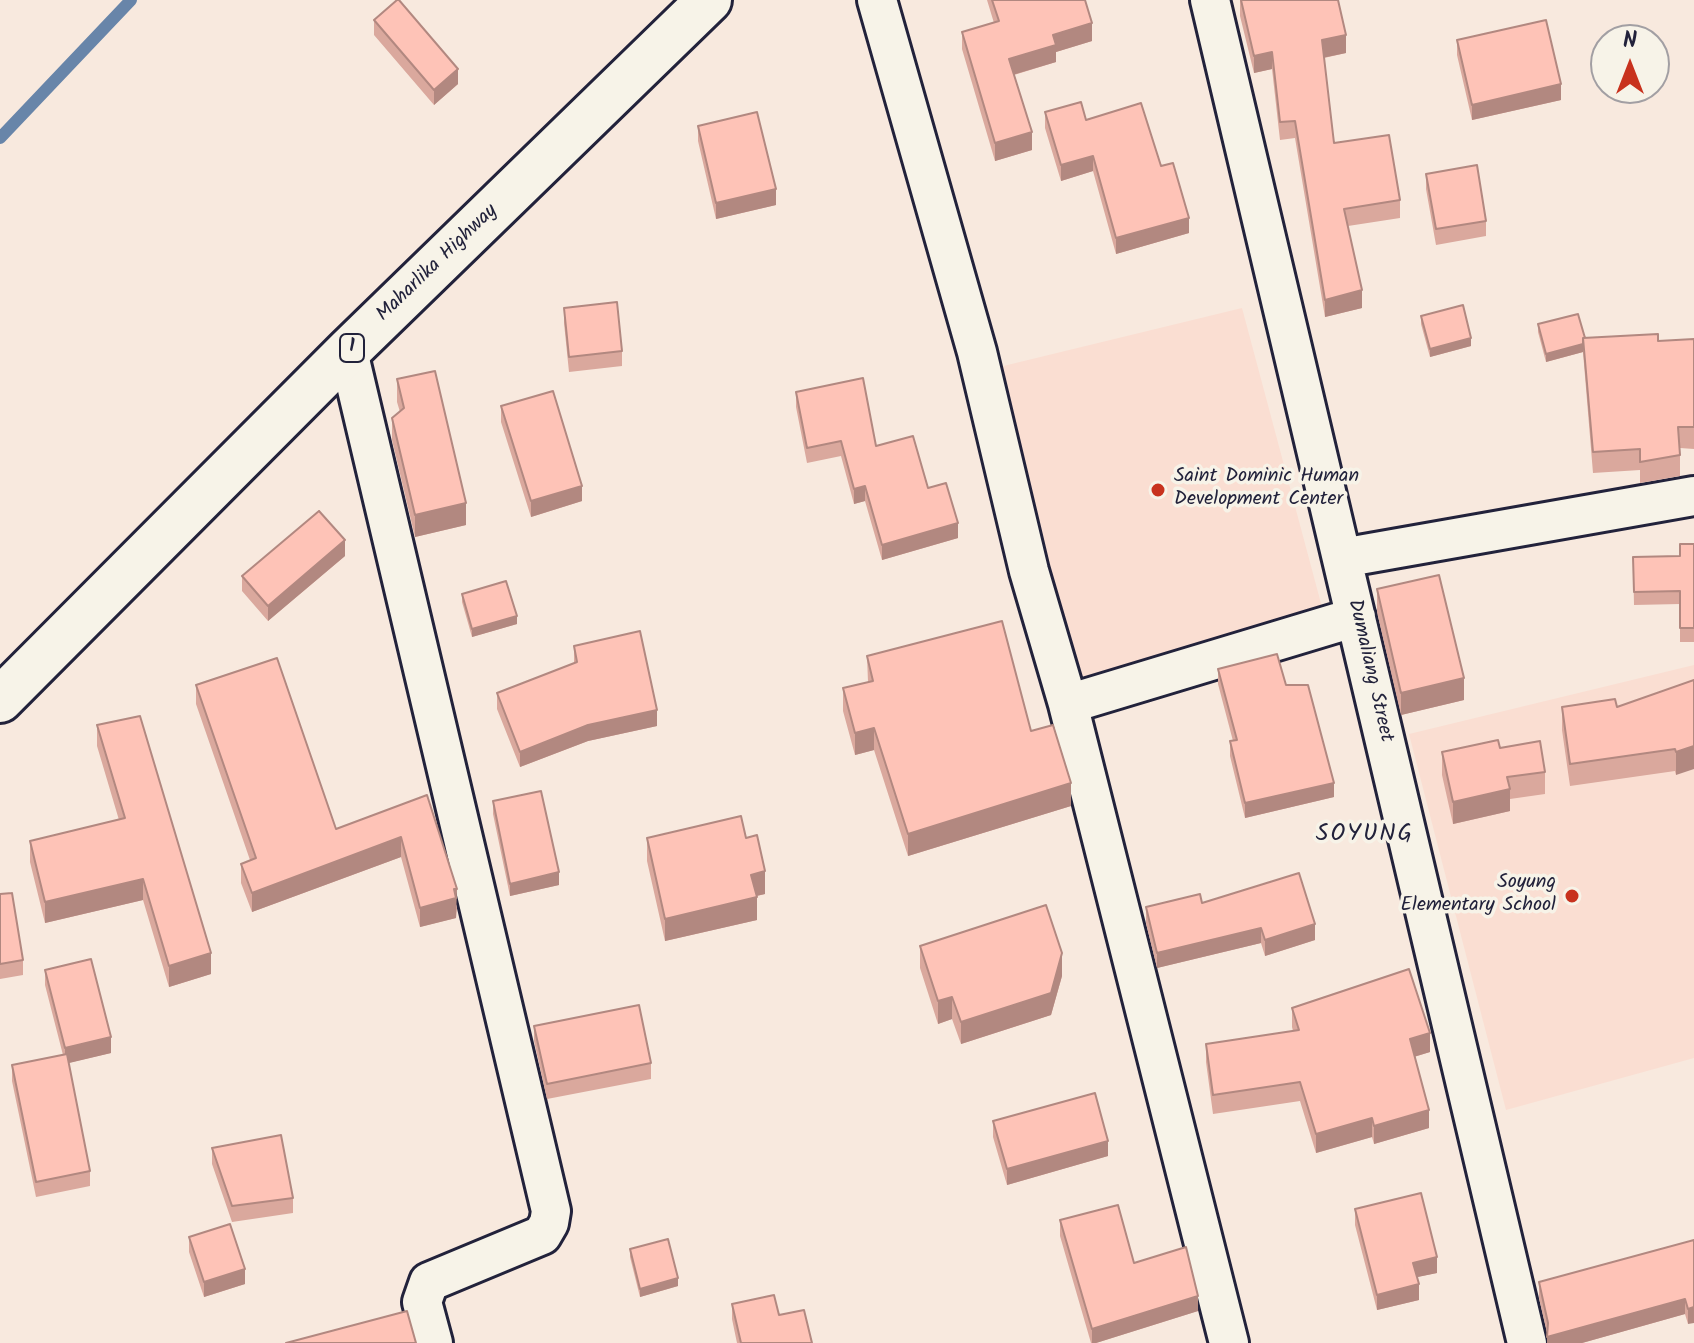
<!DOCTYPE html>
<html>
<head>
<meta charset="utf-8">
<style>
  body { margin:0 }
  #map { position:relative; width:1694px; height:1343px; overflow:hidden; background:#f8e9de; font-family:Kalam,sans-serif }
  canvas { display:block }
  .north { position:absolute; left:1590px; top:24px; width:80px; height:80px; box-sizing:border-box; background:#f7f3e8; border:2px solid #a29fa3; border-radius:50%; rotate:0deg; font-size:22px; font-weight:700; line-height:32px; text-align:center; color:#22223b }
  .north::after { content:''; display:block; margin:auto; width:28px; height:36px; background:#c8321e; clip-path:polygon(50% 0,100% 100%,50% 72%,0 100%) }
</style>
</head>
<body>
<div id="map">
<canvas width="1694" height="1343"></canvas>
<div class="north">N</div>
</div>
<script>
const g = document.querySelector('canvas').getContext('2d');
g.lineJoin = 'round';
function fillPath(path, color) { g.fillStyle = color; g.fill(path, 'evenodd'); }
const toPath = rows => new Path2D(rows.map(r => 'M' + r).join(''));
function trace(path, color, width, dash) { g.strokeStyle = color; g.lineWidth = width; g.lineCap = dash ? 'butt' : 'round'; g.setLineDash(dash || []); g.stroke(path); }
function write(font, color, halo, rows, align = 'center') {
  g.font = font + ' Kalam,sans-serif'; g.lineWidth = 7; g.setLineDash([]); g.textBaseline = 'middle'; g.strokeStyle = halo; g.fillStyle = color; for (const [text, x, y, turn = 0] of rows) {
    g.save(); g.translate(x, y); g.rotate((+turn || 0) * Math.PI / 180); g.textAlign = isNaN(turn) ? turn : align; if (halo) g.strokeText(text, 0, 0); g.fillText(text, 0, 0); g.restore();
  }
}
fillPath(toPath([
  [1242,308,1323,611,1085,691,991,369],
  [1694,665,1694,1058,1506,1110,1409,734]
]), '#faded2');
trace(toPath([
  [0,138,131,0]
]), '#6885a9', 12);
const minor = toPath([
  [877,0,977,352,1029,571,1068,704,1229,1343],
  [1210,0,1527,1343],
  [348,351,551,1211,549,1223,542,1235,429,1282,422,1302,433,1343],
  [1342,558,1694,496],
  [1068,704,1356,617]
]);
const trunk = toPath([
  [0,700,348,351,709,0]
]);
trace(minor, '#22223b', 44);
trace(trunk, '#22223b', 50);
trace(minor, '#f7f3e8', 38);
trace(trunk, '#f7f3e8', 44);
fillPath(toPath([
  [987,0,1085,0,1092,41,1056,52,1056,62,1014,75,1032,150,995,161,962,49,962,32,994,23],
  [1240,0,1346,53,1324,58,1334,143,1400,200,1400,218,1348,226,1362,308,1325,317,1295,138,1280,140,1272,69,1254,73,1240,16],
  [374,20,458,84,434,105,374,35],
  [1457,40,1561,100,1472,120,1457,55],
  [1045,112,1161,166,1189,233,1116,254,1093,171,1061,181,1045,128],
  [698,126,776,205,716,219,698,141],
  [1426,174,1486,221,1486,236,1436,245,1426,189],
  [564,308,622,351,622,366,569,372,564,323],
  [1421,316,1471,346,1430,357,1421,324],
  [1538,324,1585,338,1658,341,1694,339,1694,449,1680,448,1680,476,1640,483,1640,470,1593,473,1583,352,1546,362,1538,332],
  [397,379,466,525,415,537,392,440,392,418,400,412,397,402],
  [796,392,876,446,928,488,958,538,882,560,865,501,854,504,841,456,807,463,796,407],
  [501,406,582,501,531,517,501,422],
  [1694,544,1694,642,1680,642,1680,604,1634,605,1633,557,1680,556],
  [345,556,268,621,242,591,242,576],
  [1377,589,1464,700,1401,715,1377,612],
  [462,594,517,624,472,637,462,602],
  [574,646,657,726,588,741,520,767,497,709,497,693,574,663],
  [867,656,1031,731,1071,806,908,856,874,750,855,755,843,711,843,688,868,682],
  [1218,669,1286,685,1334,797,1245,818,1230,756,1230,741,1233,741,1218,684],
  [1694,680,1676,775,1675,771,1570,786,1562,730,1562,707,1617,707],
  [196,685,336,829,427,795,457,908,456,918,420,927,401,857,252,912,241,883,241,864,250,860,196,704],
  [97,725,211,974,169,987,143,900,45,923,30,862,30,841,119,820,97,746],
  [1500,748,1545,772,1545,794,1510,799,1510,811,1453,824,1442,775,1442,752],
  [493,801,559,885,510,896,493,814],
  [647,838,746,838,765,894,757,896,757,920,665,941,647,861],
  [0,894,23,960,23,975,0,979],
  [1202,903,1315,940,1265,956,1261,943,1157,968,1146,923,1146,907],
  [920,946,1062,976,1051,1015,961,1044,952,1019,938,1024,920,968],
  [45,970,111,1053,68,1063,90,1171,90,1186,36,1197,12,1081,12,1065,63,1055,45,985],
  [1292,1008,1430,1052,1414,1057,1429,1128,1374,1144,1372,1137,1316,1153,1300,1101,1213,1114,1206,1062,1206,1044,1293,1031,1292,1027],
  [534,1026,651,1063,651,1079,547,1099,534,1041],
  [993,1121,1108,1156,1007,1185,993,1137],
  [212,1148,293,1198,293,1213,232,1222,212,1164],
  [1355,1209,1437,1273,1417,1277,1419,1300,1377,1310,1355,1225],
  [1060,1220,1134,1263,1198,1311,1096,1343,1091,1343,1060,1236],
  [189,1237,245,1284,204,1297,189,1252],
  [1694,1240,1688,1324,1685,1314,1582,1343,1547,1343,1547,1333,1539,1298,1539,1282],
  [630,1249,678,1286,640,1297,630,1257],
  [732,1304,779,1315,812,1343,737,1343,732,1319]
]), '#daa89d');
fillPath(toPath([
  [1092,23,1092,41,1056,52,1056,62,1009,76,1009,59,1053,35],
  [1346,35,1346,53,1322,58,1322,40],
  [1272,52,1272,69,1254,73,1254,56],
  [458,69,458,84,434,105,434,90],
  [1561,84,1561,100,1472,120,1472,105],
  [1032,132,1032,150,995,161,995,143],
  [1093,156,1093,171,1061,181,1061,165],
  [776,189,776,205,716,219,716,203],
  [1189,218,1189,233,1116,254,1116,238],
  [1362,290,1362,308,1325,317,1325,300],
  [1471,338,1471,346,1430,357,1430,349],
  [1583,344,1583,352,1546,362,1546,354],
  [582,486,582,501,531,517,531,501],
  [865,486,865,501,854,504,854,489],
  [466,503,466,525,415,537,415,515],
  [958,523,958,538,882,560,882,545],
  [345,540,345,556,268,621,268,606],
  [517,616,517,624,472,637,472,629],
  [1464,678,1464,700,1401,715,1401,693],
  [657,710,657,726,588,741,520,767,520,752,588,725],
  [874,728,874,750,855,755,855,733],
  [1694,746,1694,769,1676,775,1676,752],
  [1071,783,1071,806,908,856,908,834],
  [1334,783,1334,797,1245,818,1245,803],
  [1510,789,1510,811,1453,824,1453,802],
  [401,837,401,857,252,912,252,893],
  [765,871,765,894,751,897,751,875],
  [559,872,559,885,510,896,510,884],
  [143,879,143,900,45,923,45,902],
  [454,889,457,889,456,918,420,927,420,908],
  [757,897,757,920,665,941,665,919],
  [1315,924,1315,940,1265,956,1265,940],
  [1261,928,1261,943,1157,968,1157,953],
  [211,953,211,974,169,987,169,966],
  [1062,953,1062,976,1051,1015,961,1044,961,1022],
  [952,997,952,1019,938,1024,938,1001],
  [1430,1033,1430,1052,1410,1058,1410,1039],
  [111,1037,111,1053,65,1064,65,1048],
  [1429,1110,1429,1128,1374,1144,1374,1126],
  [1372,1118,1372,1137,1316,1153,1316,1134],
  [1108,1141,1108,1156,1007,1185,1007,1169],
  [1437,1257,1437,1273,1413,1278,1413,1263],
  [245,1269,245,1284,204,1297,204,1282],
  [678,1278,678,1286,640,1297,640,1289],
  [1419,1284,1419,1300,1377,1310,1377,1295],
  [1198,1296,1198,1311,1096,1343,1092,1343,1092,1329],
  [1685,1299,1685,1314,1582,1343,1547,1343,1547,1337],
  [1694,1307,1694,1323,1688,1324,1688,1309]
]), '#b28880');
const building = toPath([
  [397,0,399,0,458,69,434,90,374,20,397,0],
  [992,0,1085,0,1092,23,1053,35,1056,45,1009,59,1032,132,995,143,962,32,999,21,992,0],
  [1241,0,1338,0,1346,35,1322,40,1334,143,1389,135,1400,200,1344,209,1362,290,1325,300,1295,121,1280,122,1272,52,1254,56,1241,0],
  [1546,20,1561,84,1472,105,1457,40,1546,20],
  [1081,102,1086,120,1141,103,1161,166,1173,163,1189,218,1116,238,1093,156,1061,165,1045,112,1081,102],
  [757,112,776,189,716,203,698,126,757,112],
  [1477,165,1486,221,1436,229,1426,174,1477,165],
  [617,302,622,351,569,357,564,308,617,302],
  [1463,305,1471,338,1430,349,1421,316,1463,305],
  [1578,314,1585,338,1583,338,1583,344,1546,354,1538,324,1578,314],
  [1658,334,1658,341,1694,339,1694,427,1678,427,1680,455,1640,462,1640,449,1593,452,1583,338,1658,334],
  [435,371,466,503,415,515,392,418,404,408,397,379,435,371],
  [863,378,876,446,913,436,928,488,946,483,958,523,882,545,865,486,854,489,841,441,807,448,796,392,863,378],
  [553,391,582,486,531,501,501,406,553,391],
  [319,511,345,540,268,606,242,576,319,511],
  [1680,544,1694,544,1694,628,1680,628,1680,591,1634,592,1633,557,1680,556,1680,544],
  [1439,575,1464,678,1401,693,1377,589,1439,575],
  [506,581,517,616,472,629,462,594,506,581],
  [1002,621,1031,731,1053,725,1071,783,908,834,874,728,855,733,843,688,873,681,867,656,1002,621],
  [640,631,657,710,588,725,520,752,497,693,577,662,574,646,640,631],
  [1277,654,1286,685,1308,685,1334,783,1245,803,1230,741,1237,740,1218,669,1277,654],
  [277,658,336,829,427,795,457,889,454,889,456,898,420,908,401,837,252,893,241,864,256,858,196,685,277,658],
  [1694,680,1694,746,1676,752,1675,749,1570,764,1562,707,1615,699,1617,707,1694,680],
  [140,716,211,953,169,966,143,879,45,902,30,841,125,818,97,725,140,716],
  [1498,740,1500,748,1540,741,1545,772,1507,777,1510,789,1453,802,1442,752,1498,740],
  [541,791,559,872,510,884,493,801,541,791],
  [741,816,746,838,757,835,765,871,751,875,757,897,665,919,647,838,741,816],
  [1299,873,1315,924,1265,940,1261,928,1157,953,1146,907,1200,894,1202,903,1299,873],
  [12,893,23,960,0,964,0,894,12,893],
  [1046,905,1062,953,1051,993,961,1022,952,997,938,1001,920,946,1046,905],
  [91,959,111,1037,65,1048,45,970,91,959],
  [1409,969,1430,1033,1410,1039,1429,1110,1374,1126,1372,1118,1316,1134,1300,1082,1213,1095,1206,1044,1299,1030,1292,1008,1409,969],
  [639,1005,651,1063,547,1084,534,1026,639,1005],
  [67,1054,90,1171,36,1182,12,1065,67,1054],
  [1095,1093,1108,1141,1007,1169,993,1121,1095,1093],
  [281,1135,293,1198,232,1206,212,1148,281,1135],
  [1421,1193,1437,1257,1413,1263,1419,1284,1377,1295,1355,1209,1421,1193],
  [1118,1205,1134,1263,1186,1247,1198,1296,1092,1329,1060,1220,1118,1205],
  [230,1224,245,1269,204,1282,189,1237,230,1224],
  [668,1239,678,1278,640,1289,630,1249,668,1239],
  [1694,1240,1694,1307,1688,1309,1685,1299,1547,1337,1548,1323,1539,1282,1694,1240],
  [774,1295,779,1315,804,1310,812,1343,741,1343,732,1304,774,1295],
  [407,1311,416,1343,286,1343,407,1311]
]);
fillPath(building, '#fec3b7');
trace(building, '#b28880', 2);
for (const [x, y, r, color] of [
  [1158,490,8,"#c8321e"],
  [1572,896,8,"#c8321e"]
]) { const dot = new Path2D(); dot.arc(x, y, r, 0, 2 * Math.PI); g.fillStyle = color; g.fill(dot); trace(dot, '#f7f3e8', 3); }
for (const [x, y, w] of [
  [352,348,24]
]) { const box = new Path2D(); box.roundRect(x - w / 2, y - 14, w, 28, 6); g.fillStyle = '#f7f3e8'; g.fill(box); trace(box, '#22223b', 2); }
write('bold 18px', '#22223b', null, [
  ["1",352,348]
]);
write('20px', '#22223b', '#f7f3e8', [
  ["Maharlika Highway",438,264,-44],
  ["Dumaliang Street",1369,671,77]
]);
write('20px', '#22223b', '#f7f3e8', [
  ["Saint Dominic Human",1174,478],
  ["Development Center",1174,501],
  ["Soyung",1556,884,"right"],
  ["Elementary School",1556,907,"right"]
], 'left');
g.letterSpacing = '2px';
write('24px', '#22223b', '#f7f3e8', [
  ["SOYUNG",1365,836]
]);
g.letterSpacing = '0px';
</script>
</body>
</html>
